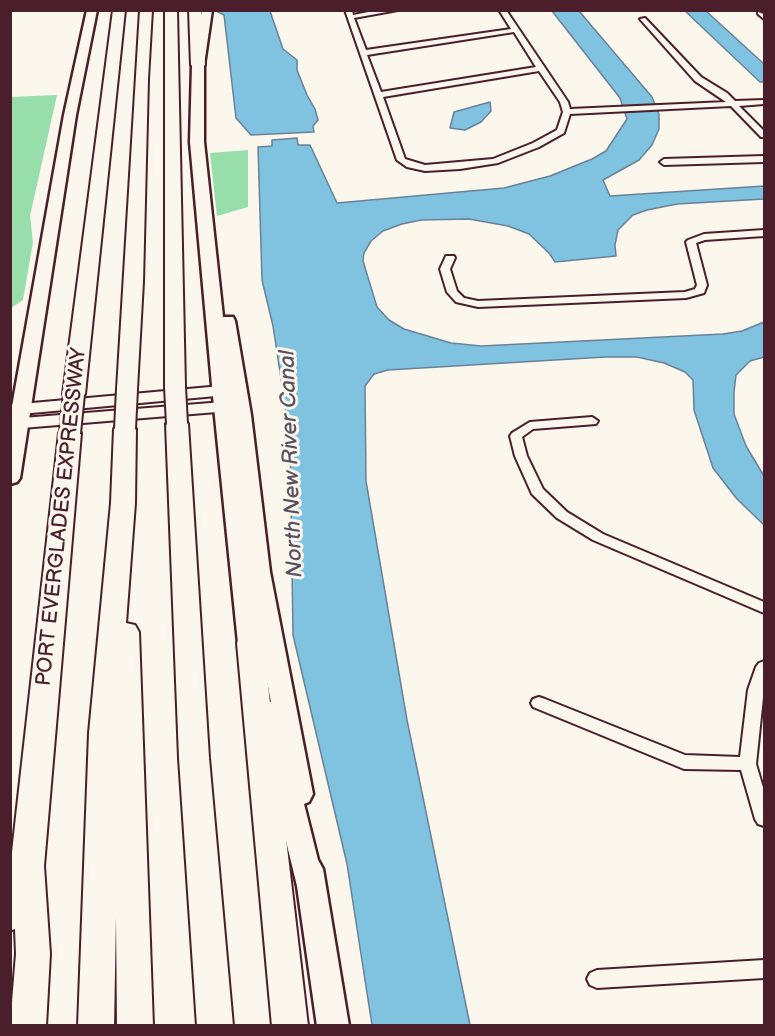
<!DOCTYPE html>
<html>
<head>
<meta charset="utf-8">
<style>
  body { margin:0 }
  #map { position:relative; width:775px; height:1036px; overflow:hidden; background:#fbf7ec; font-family:"Balsamiq Sans",sans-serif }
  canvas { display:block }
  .frame { position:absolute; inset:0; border:12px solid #4a1f2b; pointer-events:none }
</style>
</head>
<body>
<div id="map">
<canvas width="775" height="1036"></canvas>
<div class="frame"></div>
</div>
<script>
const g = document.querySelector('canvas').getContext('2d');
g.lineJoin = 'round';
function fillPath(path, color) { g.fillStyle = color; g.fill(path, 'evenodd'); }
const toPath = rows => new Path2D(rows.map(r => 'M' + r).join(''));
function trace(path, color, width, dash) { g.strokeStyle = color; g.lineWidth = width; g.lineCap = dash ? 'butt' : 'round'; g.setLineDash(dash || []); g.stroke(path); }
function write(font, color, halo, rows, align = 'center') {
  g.font = font + ' "Balsamiq Sans",sans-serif'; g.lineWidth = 6; g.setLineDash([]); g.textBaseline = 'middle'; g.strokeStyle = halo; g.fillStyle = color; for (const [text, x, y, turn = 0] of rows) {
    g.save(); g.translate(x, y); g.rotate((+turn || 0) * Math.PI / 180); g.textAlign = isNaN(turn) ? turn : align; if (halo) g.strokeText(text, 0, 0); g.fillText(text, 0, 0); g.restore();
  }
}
fillPath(toPath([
  [57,95,30,216,33,242,23,300,11,308,11,97],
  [248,150,248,207,217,216,210,153]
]), '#98deab');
const water = toPath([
  [216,11,270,11,283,49,297,60,297,70,307,95,315,109,318,120,313,126,314,132,251,135,236,118,224,15,216,11],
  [552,11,579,11,652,97,659,114,659,129,652,145,639,160,603,180,610,196,764,186,764,199,677,204,647,210,633,215,618,230,615,245,616,256,555,262,549,253,529,234,508,226,469,219,421,220,402,224,383,231,371,241,364,253,363,261,377,307,389,320,404,329,451,343,481,346,723,334,742,331,764,322,764,357,750,361,736,375,734,392,734,414,746,446,764,476,764,525,737,499,713,468,694,410,693,380,685,372,664,363,637,357,605,357,388,370,374,374,365,386,366,481,407,720,470,1025,372,1025,347,864,293,635,290,438,273,326,262,280,258,147,272,146,272,140,297,138,298,145,310,145,337,203,504,188,550,176,592,159,606,151,627,119,620,98,552,11],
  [685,11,706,11,764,64,764,82,760,82,685,11],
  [490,102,491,111,481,122,465,130,450,128,454,112,490,102]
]);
fillPath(water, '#7fc3e0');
trace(water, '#6a8198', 1.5);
const minor = toPath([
  [345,10,352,10,353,15,379,10,398,10,354,18,366,50,511,29,499,10,506,10,568,102,570,109,726,102,695,81,640,19,645,18,701,77,727,93,735,101,764,100,764,104,739,106,764,131,764,137,761,137,731,106,570,114,564,133,539,147,498,163,460,169,425,171,407,167,397,160,345,10],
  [514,32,536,67,381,92,367,55,514,32],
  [539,71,560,102,563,112,557,130,533,143,493,159,425,165,405,159,383,97,539,71],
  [758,12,764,14,764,19,758,14,758,12],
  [764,156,764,162,664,165,660,162,664,159,764,156],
  [764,230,764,236,705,240,696,243,707,285,704,293,686,298,478,307,456,302,447,292,440,269,446,256,454,256,455,258,450,269,457,291,464,298,478,301,685,292,695,289,697,285,686,242,688,240,704,234,764,230],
  [592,417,598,421,596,424,533,429,522,437,527,456,543,489,567,512,603,534,764,602,764,613,593,540,557,518,532,494,515,456,510,436,512,433,530,422,592,417],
  [764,661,764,688,756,764,764,791,764,826,758,824,755,819,741,770,684,769,533,707,531,703,533,699,539,697,545,699,685,755,740,757,748,690,756,667,759,663,764,661],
  [764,960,764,978,597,988,590,985,587,979,590,973,597,970,764,960]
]);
const secondary = toPath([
  [221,386,227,387,230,391,227,395,10,415,10,405,221,386],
  [223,402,229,403,232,407,229,411,10,429,10,419,223,402]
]);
const primary = toPath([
  [87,10,97,10,76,115,20,478,17,482,10,484,10,418,64,115,87,10],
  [202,10,212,10,204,65,204,142,223,317,233,317,235,321,251,415,270,572,313,794,309,802,304,804,318,860,323,869,349,1026,317,1026,297,886,254,710,258,703,271,702,264,666,255,669,247,666,238,643,214,407,190,142,192,65,202,10]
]);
const motorway = toPath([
  [113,10,125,10,85,394,81,398,74,400,67,398,63,394,113,10],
  [140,10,152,10,148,79,143,282,137,389,134,393,127,395,120,393,117,389,140,10],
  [165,10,177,10,185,387,182,391,175,393,168,391,165,387,165,10],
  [189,10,201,10,205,65,198,69,191,65,189,10],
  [177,417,185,419,188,424,209,758,233,1026,197,1026,179,758,166,424,169,419,177,417],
  [125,422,133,424,136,429,135,503,126,623,135,625,139,632,153,1026,117,1026,116,918,114,1026,78,1026,89,733,111,503,114,429,117,424,125,422],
  [70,426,78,428,81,433,44,866,50,954,46,1026,10,1026,16,954,15,929,10,931,10,870,59,433,62,428,70,426],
  [250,633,260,636,263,643,308,1026,272,1026,237,643,240,636,250,633]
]);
trace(minor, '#4a1f2b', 4);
trace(secondary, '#4a1f2b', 4);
trace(primary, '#4a1f2b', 5);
trace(motorway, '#4a1f2b', 4);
fillPath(minor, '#fbf7ec');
fillPath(secondary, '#fbf7ec');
fillPath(primary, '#fbf7ec');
fillPath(motorway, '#fbf7ec');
const motorwayBridge = toPath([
  [175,387,177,424],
  [125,429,127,389],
  [70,433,74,394]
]);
trace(motorwayBridge, '#4a1f2b', 24, []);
trace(motorwayBridge, '#fbf7ec', 20);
write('21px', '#4a1f2b', '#fbf7ec', [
  ["PORT EVERGLADES EXPRESSWAY",62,517,-84]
]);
write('italic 22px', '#5a5061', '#fbf7ec', [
  ["North New River Canal",292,464,-92]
]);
</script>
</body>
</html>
